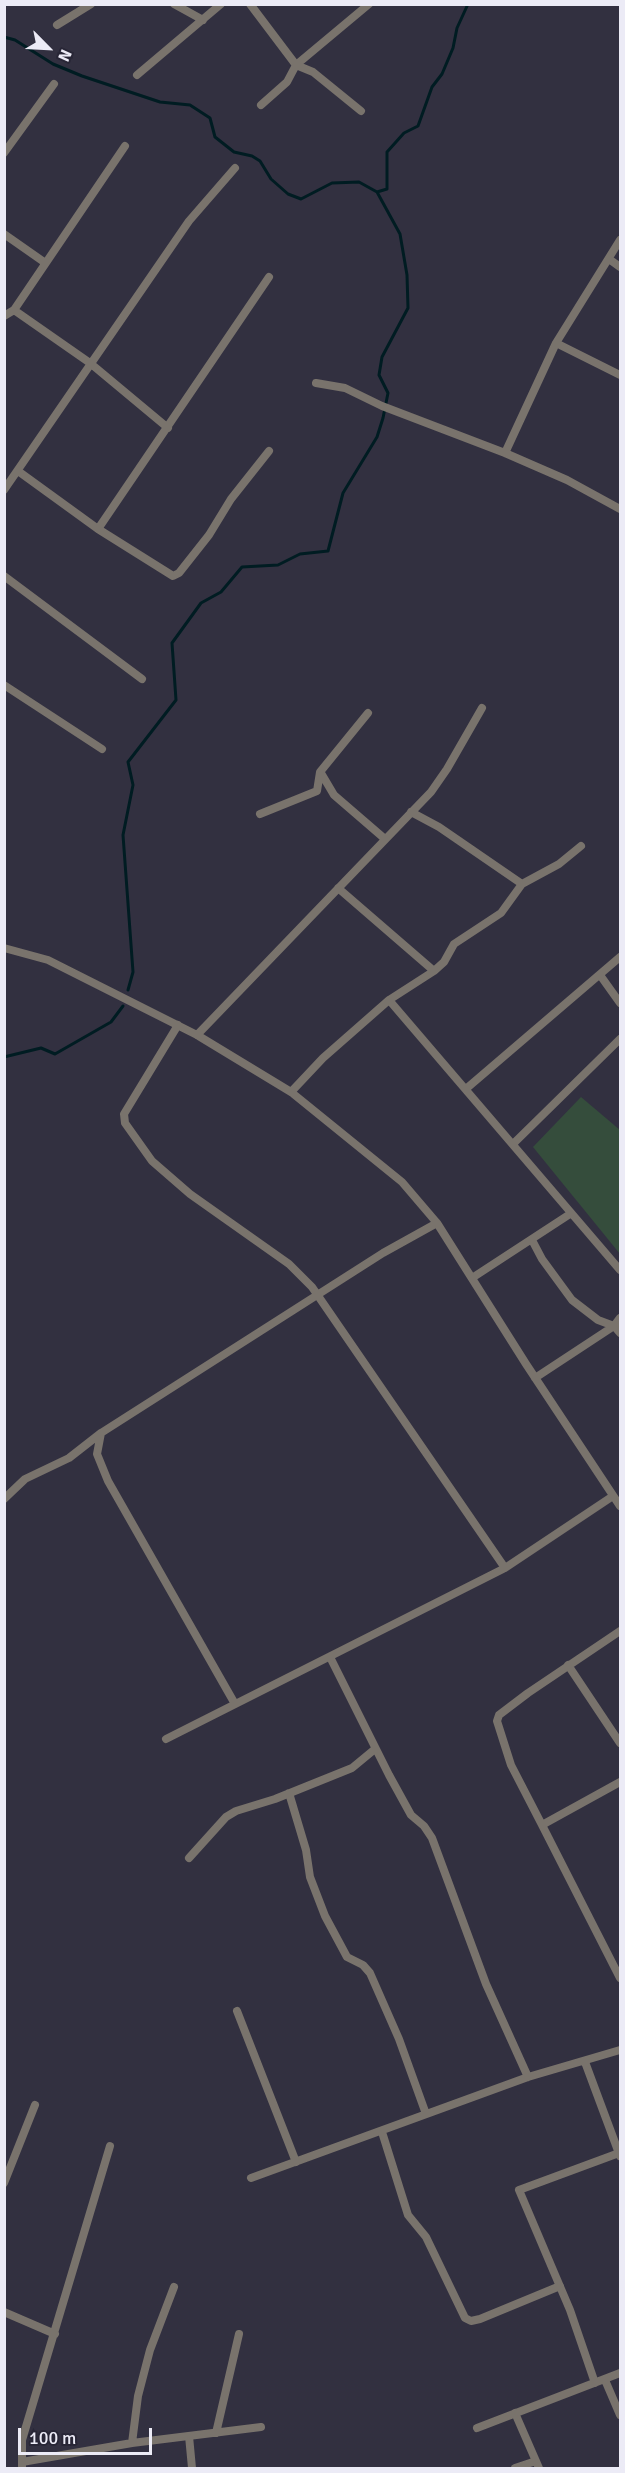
<!DOCTYPE html>
<html>
<head>
<meta charset="utf-8">
<style>
  body { margin:0 }
  #map { position:relative; width:625px; height:2473px; overflow:hidden; background:#323040; font-family:Signika,sans-serif }
  canvas { display:block }
  .frame { position:absolute; inset:0; border:6px solid #ecebf6; pointer-events:none }
  .north { position:absolute; left:18px; top:18px; width:60px; height:60px; -webkit-text-stroke:4px #282636; paint-order:stroke; rotate:114deg; font-size:16px; font-weight:700; line-height:24px; text-align:center; color:#ecebf6 }
  .north::after { content:''; display:block; margin:auto; width:21px; height:27px; background:#ecebf6; clip-path:polygon(50% 0,100% 100%,50% 72%,0 100%) }
  .scale { position:absolute; left:18px; top:2428px; width:134px; height:27px; box-sizing:border-box; border:3px solid #ecebf6; border-top:0; padding-left:8px; font-size:18px; line-height:21px; white-space:nowrap; color:#ecebf6; -webkit-text-stroke:4px #282636; paint-order:stroke }
</style>
</head>
<body>
<div id="map">
<canvas width="625" height="2473"></canvas>
<div class="frame"></div>
<div class="north">N</div>
<div class="scale">100 m</div>
</div>
<script>
const g = document.querySelector('canvas').getContext('2d');
g.lineJoin = 'round';
function fillPath(path, color) { g.fillStyle = color; g.fill(path, 'evenodd'); }
const toPath = rows => new Path2D(rows.map(r => 'M' + r).join(''));
function trace(path, color, width, dash) { g.strokeStyle = color; g.lineWidth = width; g.lineCap = dash ? 'butt' : 'round'; g.setLineDash(dash || []); g.stroke(path); }
fillPath(toPath([
  [581,1097,620,1130,620,1254,533,1147]
]), '#354d3c');
trace(toPath([
  [4,37,15,40,53,64,82,76,160,102,190,105,210,118,215,137,234,152,252,156,260,161,271,179,288,194,301,199,332,183,359,182,377,192,387,189,387,152,404,133,418,126,432,87,442,74,453,48,457,28,468,4],
  [128,990,133,972,123,835,133,785,128,762,176,700,172,643,201,603,221,592,242,567,278,565,300,554,328,551,343,493,377,437,383,418,388,393,379,375,382,357,408,308,407,275,400,234,377,192],
  [4,1057,41,1048,55,1054,111,1022,123,1006]
]), '#001c22', 3);
trace(toPath([
  [174,4,203,20],
  [250,4,296,65,313,72,361,111],
  [57,25,91,4],
  [137,75,221,4],
  [261,105,287,82,296,65,369,4],
  [4,153,54,84],
  [4,234,44,262],
  [609,259,620,267],
  [14,310,90,363,168,428],
  [4,316,14,310,125,146],
  [556,343,620,375],
  [316,383,345,388,382,406,505,453,567,480,620,509],
  [505,453,556,343,620,240],
  [18,471,98,529,173,576,179,573,209,535,231,499,269,451],
  [4,490,189,221,235,168],
  [98,529,269,277],
  [4,576,142,679],
  [4,685,102,749],
  [321,773,334,795,385,839],
  [411,812,439,827,522,884],
  [260,814,317,791,320,772,368,713],
  [338,888,434,971],
  [4,948,48,960,197,1035,291,1092,402,1182,437,1223,526,1364,620,1506],
  [600,975,620,1003],
  [389,1000,620,1270],
  [178,1025,124,1114,125,1123,152,1161,190,1194,289,1264,312,1287,505,1568],
  [197,1035,431,792,447,769,482,708],
  [467,1088,620,957],
  [291,1092,323,1058,389,1000,434,971,444,962,454,944,501,913,522,884,559,864,581,846],
  [513,1144,620,1039],
  [532,1240,542,1259,572,1300,598,1320,614,1326,620,1333],
  [472,1278,570,1214],
  [535,1378,614,1326,620,1318],
  [4,1499,25,1479,69,1458,101,1433],
  [620,1631,528,1693,499,1715,497,1721,511,1765,542,1825,620,1782],
  [330,1657,389,1775,411,1815,424,1826,432,1838,486,1984,528,2077],
  [568,1665,620,1743],
  [235,1704,108,1481,97,1454,101,1433,383,1253,437,1223],
  [166,1739,505,1568,613,1496],
  [289,1793,306,1850,310,1877,325,1916,347,1957,363,1965,370,1973,399,2039,426,2114],
  [542,1825,620,1978],
  [189,1858,226,1817,236,1811,275,1799,352,1768,375,1749],
  [237,2011,296,2162],
  [585,2062,620,2156],
  [382,2132,408,2215,426,2237,465,2318,471,2321,480,2319,560,2286],
  [251,2178,528,2077,620,2050],
  [4,2183,35,2105],
  [4,2312,55,2334],
  [605,2380,620,2415],
  [595,2383,570,2310,519,2190,619,2153],
  [515,2413,539,2468],
  [477,2428,620,2373],
  [216,2433,239,2334],
  [189,2436,192,2468],
  [132,2443,138,2396,150,2350,174,2287],
  [22,2462,132,2443,261,2427],
  [22,2468,22,2440,110,2146],
  [515,2468,536,2461]
]), '#79736c', 8);
</script>
</body>
</html>
